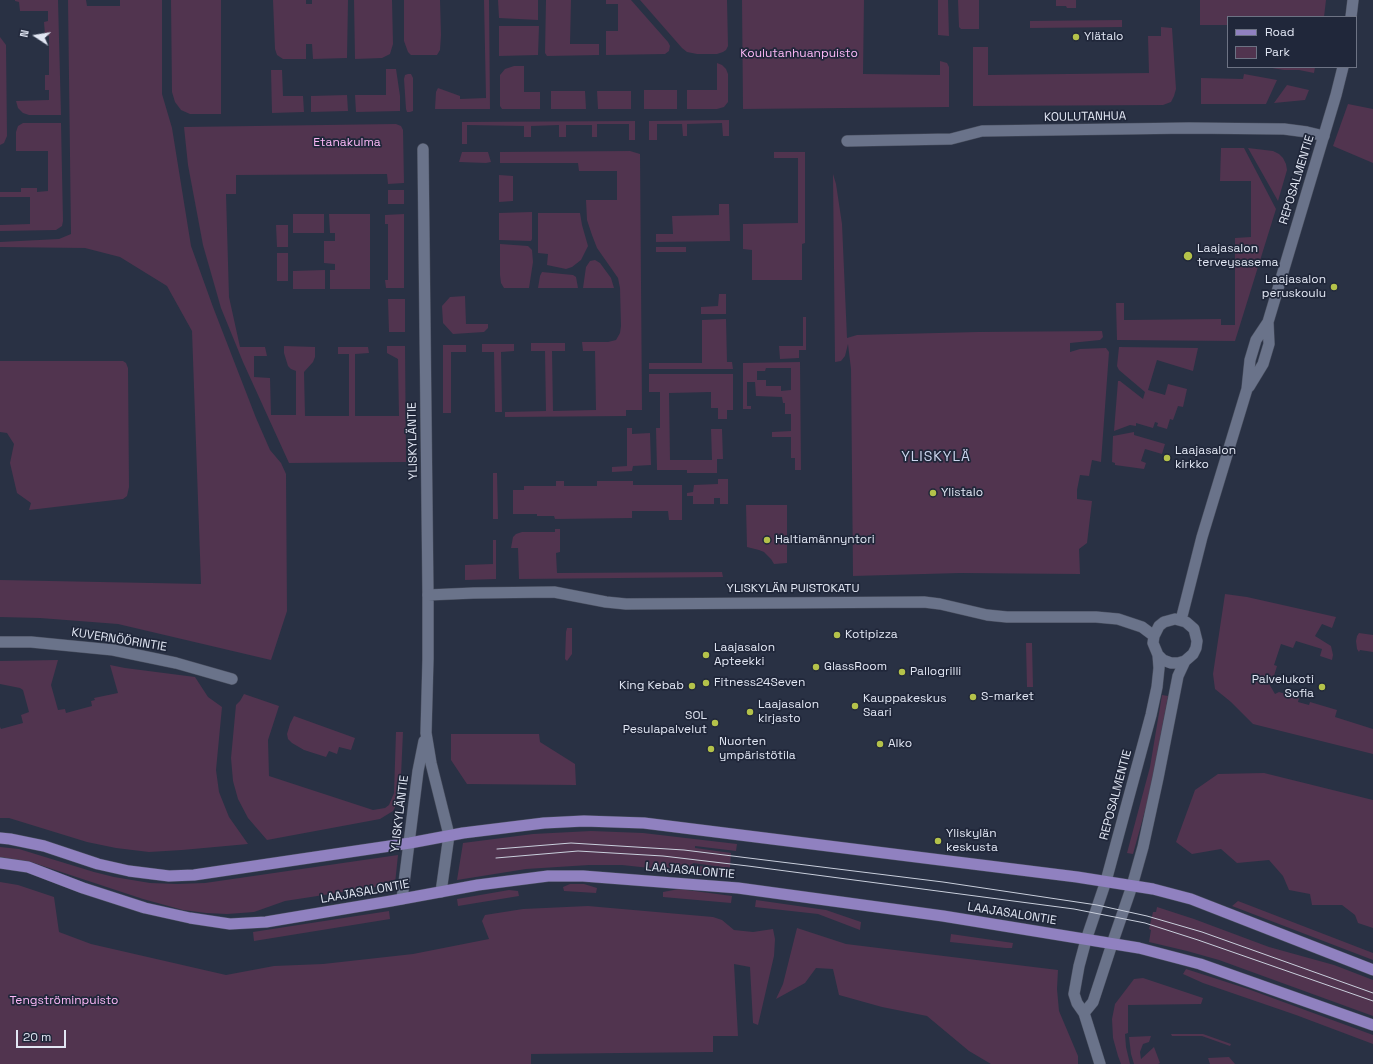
<!DOCTYPE html>
<html>
<head>
<meta charset="utf-8">
<style>
  body { margin:0 }
  #map { position:relative; width:1373px; height:1064px; overflow:hidden; background:#293144; font-family:"Space Grotesk",sans-serif }
  canvas { display:block }
  .legend { position:absolute; left:1227px; top:16px; width:130px; height:52px; box-sizing:border-box; background:#20273a; border:1px solid #6d7384; margin:0; padding:5px 7px; list-style:none; font-size:12px; color:#e1e6f3 }
  .legend li { display:flex; align-items:center; gap:8px; height:20px }
  .legend b { width:20px; border:1px solid #6d7384 }
  .north { position:absolute; left:16px; top:16px; width:40px; height:40px; -webkit-text-stroke:3px #20273a; paint-order:stroke; rotate:282deg; font-size:11px; font-weight:700; line-height:16px; text-align:center; color:#e1e6f3 }
  .north::after { content:''; display:block; margin:auto; width:14px; height:18px; background:#e1e6f3; clip-path:polygon(50% 0,100% 100%,50% 72%,0 100%) }
  .scale { position:absolute; left:16px; top:1030px; width:50px; height:18px; box-sizing:border-box; border:2px solid #e1e6f3; border-top:0; padding-left:5px; font-size:12px; line-height:14px; white-space:nowrap; color:#e1e6f3; -webkit-text-stroke:3px #20273a; paint-order:stroke }
</style>
</head>
<body>
<div id="map">
<canvas width="1373" height="1064"></canvas>
<ul class="legend">
<li><b style="height:5px;background:#9081c0"></b>Road</li>
<li><b style="height:11px;background:#51344f"></b>Park</li>
</ul>
<div class="north">N</div>
<div class="scale">20 m</div>
</div>
<script>
const g = document.querySelector('canvas').getContext('2d');
g.lineJoin = 'round';
function fillPath(path, color) { g.fillStyle = color; g.fill(path, 'evenodd'); }
const toPath = rows => new Path2D(rows.map(r => 'M' + r).join(''));
function trace(path, color, width, dash) { g.strokeStyle = color; g.lineWidth = width; g.lineCap = dash ? 'butt' : 'round'; g.setLineDash(dash || []); g.stroke(path); }
function write(font, color, halo, rows, align = 'center') {
  g.font = font + ' "Space Grotesk",sans-serif'; g.lineWidth = 3.5; g.setLineDash([]); g.textBaseline = 'middle'; g.strokeStyle = halo; g.fillStyle = color; for (const [text, x, y, turn = 0] of rows) {
    g.save(); g.translate(x, y); g.rotate((+turn || 0) * Math.PI / 180); g.textAlign = isNaN(turn) ? turn : align; if (halo) g.strokeText(text, 0, 0); g.fillText(text, 0, 0); g.restore();
  }
}
fillPath(toPath([
  [15,0,58,0,61,115,29,115,23,113,18,108,16,101,49,100,49,90,45,90,45,75,49,75,49,36,45,35,44,22,48,21,48,11,20,11,19,2,15,1],
  [68,0,86,0,87,6,120,6,120,0,162,0,162,94,172,128,191,246,213,307,256,418,270,450,281,463,286,474,287,611,271,660,118,624,40,618,0,617,0,580,201,584,192,331,167,286,120,257,85,248,0,247,0,242,59,239,71,234],
  [171,0,221,0,221,114,190,114,181,110,175,102,172,92],
  [273,0,306,0,306,4,312,4,312,0,348,0,347,58,313,59,312,44,306,44,306,59,283,59,277,55,275,49],
  [354,0,392,0,393,44,390,54,382,58,355,59],
  [404,0,440,0,441,35,440,50,437,55,411,55,408,52,404,41],
  [484,0,489,0,490,109,435,109,436,92,438,88,460,96,460,99,486,98],
  [498,0,538,0,538,20,499,18],
  [546,0,571,0,570,44,599,44,599,55,547,56,545,53],
  [606,0,631,0,668,42,670,46,669,51,665,54,606,55,606,31,618,31,618,4,606,4],
  [640,0,727,0,728,46,726,50,723,52,717,54,697,54,687,52,682,48],
  [742,0,864,0,863,74,940,75,940,61,947,63,949,67,949,107,743,109],
  [938,0,948,0,949,36,938,35],
  [958,0,979,0,979,29,961,29,959,27],
  [1056,0,1076,0,1076,8,1067,8,1066,6,1056,6],
  [1200,0,1326,0,1324,17,1228,17,1228,25,1200,25],
  [1122,20,1122,27,1030,28,1030,21],
  [499,26,539,26,538,55,499,56],
  [1161,27,1172,28,1176,89,1174,96,1171,102,1163,105,973,106,973,47,988,47,988,75,1149,73,1148,36,1161,36],
  [0,37,6,45,7,136,4,143,0,145],
  [717,63,722,65,726,69,728,74,728,102,724,107,717,109,687,109,687,90,717,90],
  [514,66,524,66,524,92,540,92,540,109,502,109,500,106,500,75,505,69],
  [1266,67,1315,67,1314,73,1299,70,1284,70],
  [386,69,396,69,400,96,400,111,356,112,355,95,386,95],
  [271,70,282,70,283,96,303,96,304,112,272,113],
  [408,74,411,74,413,78,413,111,410,112,407,112,406,109,404,79,405,75],
  [1244,74,1277,80,1266,104,1201,104,1201,78,1243,79],
  [1287,85,1309,90,1305,100,1274,103],
  [677,90,677,109,644,109,644,90],
  [551,91,585,91,586,109,551,109],
  [597,91,631,91,631,109,598,109],
  [347,95,348,111,311,112,311,96],
  [1348,104,1373,109,1373,163,1333,146],
  [729,120,729,136,723,136,722,123,687,124,687,136,683,136,682,124,657,124,657,140,649,140,649,121],
  [635,121,635,140,629,140,629,124,597,124,597,137,592,137,592,125,566,125,566,137,559,137,559,125,531,126,531,137,524,137,524,126,467,125,467,144,462,144,462,122],
  [23,123,61,123,63,221,62,226,56,230,0,231,0,225,30,224,30,197,0,197,0,192,21,192,21,188,37,188,37,192,48,191,48,151,16,151,16,132,18,126],
  [396,124,401,126,403,130,404,183,388,184,387,174,236,175,236,194,226,194,229,297,240,347,265,347,267,356,254,356,254,377,270,378,271,415,296,415,296,371,291,369,288,366,284,353,284,346,315,347,315,357,313,362,304,372,305,416,349,416,349,354,338,354,338,347,368,347,369,353,355,354,355,416,399,416,398,359,387,353,387,346,405,346,406,462,289,463,243,362,221,308,203,245,188,165,184,127],
  [1221,148,1244,148,1276,209,1235,341,1117,340,1116,303,1124,303,1124,320,1221,319,1221,325,1235,325,1235,238,1251,237,1251,181,1220,181],
  [1248,148,1273,151,1279,154,1283,158,1286,164,1287,170,1278,201],
  [630,151,640,154,642,410,626,410,626,416,505,417,505,412,546,411,545,351,531,351,531,343,565,343,565,351,552,351,553,411,596,410,595,351,583,351,582,342,608,342,616,340,620,333,621,326,620,288,618,278,597,248,592,235,587,220,586,200,617,200,617,171,579,171,578,163,500,163,500,152],
  [462,152,488,152,491,162,486,163,459,162],
  [774,152,805,152,805,243,802,244,802,280,752,280,752,250,743,249,743,224,798,223,798,158,774,158],
  [833,174,836,184,842,224,847,338,857,335,978,332,1102,331,1103,337,1100,340,1070,343,1070,352,1080,349,1106,348,1109,352,1101,462,1092,460,1089,476,1080,475,1077,490,1077,499,1092,501,1087,543,1079,549,1080,574,960,573,853,576,851,369,848,344,845,356,841,361,835,362],
  [499,175,513,176,513,201,499,202],
  [388,190,404,190,404,204,388,204],
  [719,204,729,204,730,241,656,242,656,234,673,234,672,216,719,215],
  [532,212,532,239,531,241,499,240,499,213],
  [538,213,580,213,582,225,588,246,581,260,572,267,566,269,547,265,548,254,538,253],
  [293,214,324,214,324,233,293,233],
  [329,214,370,214,370,289,330,289,330,270,335,270,335,264,324,263,324,241,335,241,335,233,330,233],
  [404,214,404,288,386,288,385,280,388,280,388,224,385,224,385,215],
  [276,225,288,225,288,247,277,247],
  [500,244,528,246,532,250,533,262,529,288,504,288,501,283,500,275],
  [656,247,686,247,686,252,656,252],
  [277,253,288,253,288,281,277,281],
  [595,260,600,263,611,278,614,288,583,288,586,267,590,261],
  [325,270,325,289,293,289,293,271],
  [542,272,573,275,576,277,578,288,538,288,540,276],
  [719,294,726,294,726,314,701,314,701,307,718,306],
  [465,296,466,324,488,324,488,328,484,332,453,334,443,323,442,306,450,297],
  [388,299,405,299,405,332,389,332],
  [803,317,806,317,806,350,799,350,799,358,780,359,779,346,803,346],
  [726,319,727,362,732,362,733,369,649,369,649,363,702,363,702,320],
  [482,344,514,344,514,351,501,352,502,412,495,412,494,352,482,352],
  [443,345,466,345,466,352,451,352,451,413,443,413],
  [1119,347,1198,348,1193,371,1157,360,1148,390,1165,395,1168,384,1187,389,1183,407,1178,406,1173,420,1170,419,1167,429,1157,426,1158,423,1155,422,1153,428,1136,423,1136,426,1130,425,1114,431,1118,381,1120,381,1143,399,1145,392,1119,370,1117,366],
  [0,361,123,361,126,363,128,368,129,487,127,496,123,499,29,510,31,503,17,493,10,463,14,444,7,433,0,432],
  [800,362,801,470,795,470,795,458,791,458,791,437,772,437,772,432,791,431,791,414,785,414,785,403,783,403,782,397,756,396,755,382,747,382,747,406,751,406,751,409,743,409,743,363],
  [766,368,791,368,791,390,781,391,781,386,766,386,766,380,757,380,757,371,765,371],
  [649,374,733,374,733,410,727,410,727,419,718,419,718,408,711,408,711,392,669,393,670,460,712,460,711,429,722,429,723,459,717,459,717,473,687,473,687,470,657,470,656,428,660,428,660,392,649,392],
  [627,428,632,428,632,434,650,433,651,465,633,466,632,471,612,472,612,467,627,466],
  [1134,432,1134,435,1165,444,1162,454,1145,449,1141,461,1146,463,1144,469,1115,465,1115,463,1112,462,1113,436],
  [493,473,497,473,498,519,493,519],
  [718,479,728,479,728,504,720,504,720,498,714,498,714,504,693,504,693,496,687,496,687,493,693,492,694,485,718,484],
  [556,481,564,481,564,486,597,486,597,481,633,481,633,485,682,485,682,520,669,520,668,511,632,511,632,518,555,519,554,516,537,516,537,514,513,514,513,490,524,490,524,486,556,486],
  [746,505,787,505,787,563,774,564,771,559,764,552,759,550,747,547],
  [555,529,560,529,560,552,556,553,557,573,722,572,723,577,519,579,518,548,511,548,513,537,516,534,522,532,555,532],
  [493,540,496,540,496,579,465,580,465,565,493,564],
  [1225,594,1247,597,1336,617,1332,628,1322,624,1315,636,1331,646,1333,655,1332,660,1320,656,1322,649,1296,641,1293,648,1281,644,1274,665,1277,666,1273,679,1268,682,1275,694,1279,692,1299,698,1298,702,1309,705,1310,702,1337,710,1335,717,1373,729,1373,754,1253,724,1231,702,1215,689,1213,674],
  [567,628,572,628,572,654,567,661,565,659,566,632],
  [1359,633,1373,635,1373,652,1360,650,1359,652,1357,649,1356,641,1357,636],
  [1026,643,1032,643,1033,687,1027,687],
  [58,660,51,685,58,710,65,709,66,713,92,706,91,701,95,700,94,698,118,693,110,665,125,668,195,677,208,697,222,707,216,770,219,792,229,817,248,844,182,850,149,852,116,848,87,842,9,818,0,818,0,727,1,729,23,723,21,715,29,712,23,690,20,688,0,684,0,661],
  [244,694,279,706,268,740,269,776,373,810,385,808,389,805,394,793,396,732,403,732,400,798,393,811,380,819,267,840,248,818,238,799,233,781,231,758,236,705,240,701],
  [1162,695,1168,696,1149,796,1133,854,1127,853,1150,767],
  [294,716,355,738,351,750,339,747,337,754,329,751,326,757,304,750,292,743,288,739,287,734,290,724],
  [451,734,539,734,540,742,575,764,576,785,467,784,451,760],
  [1264,773,1373,800,1373,928,1358,923,1355,915,1342,905,1312,905,1310,894,1289,890,1283,876,1269,860,1237,863,1221,849,1192,854,1176,842,1195,790,1218,774],
  [591,831,643,833,737,844,736,851,695,846,695,848,731,853,730,868,693,863,692,865,734,871,733,877,622,865,589,865,526,869,457,880,463,843,533,834],
  [0,847,19,849,32,853,94,872,114,877,150,883,177,884,205,883,398,855,395,884,285,901,254,912,227,914,206,913,183,910,143,899,31,862,0,857],
  [0,882,18,885,54,897,59,932,91,944,226,975,274,966,323,964,413,954,484,940,489,939,482,921,485,915,523,909,588,906,713,917,722,920,734,930,753,932,773,929,775,939,774,956,758,1025,753,1023,750,967,734,964,738,1036,713,1036,713,1052,531,1054,531,1064,0,1064],
  [570,884,584,884,597,888,596,893,564,891,563,887],
  [679,889,732,896,731,903,663,897,663,892],
  [509,890,518,891,519,896,458,906,457,899],
  [756,900,826,910,861,922,860,930,818,914,755,907],
  [1238,901,1373,953,1373,960,1232,906],
  [1157,907,1194,919,1269,947,1334,965,1373,980,1373,1016,1219,960,1187,951,1149,942,1151,930,1149,929,1153,912,1156,912],
  [389,911,390,919,254,941,253,932],
  [797,928,846,944,1058,970,1057,989,1059,1011,1078,1056,1078,1064,991,1064,969,1051,927,1016,882,1007,839,995,833,969,816,968,805,983,776,999,783,984],
  [951,934,1013,943,1012,948,1006,948,950,942],
  [1186,969,1248,989,1373,1035,1373,1044,1296,1015,1203,983,1183,974],
  [1143,978,1203,998,1201,1004,1128,1005,1128,1033,1125,1034,1126,1047,1130,1064,1121,1064,1118,1056,1113,1038,1112,1019,1115,1004,1134,979],
  [1171,1034,1203,1034,1231,1044,1230,1046,1202,1036,1172,1036],
  [1151,1036,1149,1042,1143,1044,1140,1052,1141,1059,1154,1047,1160,1063,1158,1064,1134,1064,1131,1054,1129,1037],
  [1229,1057,1235,1064,1210,1064,1208,1058]
]), '#51344f');
const minor = toPath([
  [847,141,951,139,982,131,1189,128,1284,129,1307,132,1324,136],
  [423,149,428,595],
  [0,642,31,642,113,650,176,663,232,679],
  [1086,940,1079,966,1074,994,1077,1003,1084,1013,1100,1064],
  [1084,1013,1093,1002,1112,944]
]);
const tertiary = toPath([
  [1351,17,1353,0],
  [1249,387,1263,364,1269,344,1268,322],
  [1181,620,1202,537,1247,389,1250,360,1256,340,1268,322,1336,95,1343,67],
  [441,892,449,835,431,763,426,733,428,659,428,595,474,593,554,592,606,602,626,604,924,602,940,604,987,615,1007,617,1096,617,1118,619,1142,627,1154,636],
  [402,899,418,771,424,741],
  [1086,940,1106,881,1151,715,1157,687,1159,668,1158,655],
  [1112,944,1132,886,1143,847,1158,778,1178,676,1185,661,1193,654,1196,648,1197,641,1194,629,1186,622,1175,619,1164,622,1159,626,1154,636,1153,643,1158,655,1163,660,1171,663,1178,663,1185,661]
]);
const primary = toPath([
  [0,838,10,839,44,846,98,864,129,871,169,876,194,875,410,843,463,833,544,823,584,821,644,823,1077,877,1153,889,1191,899,1373,970],
  [0,863,28,867,83,888,145,908,190,918,230,924,266,922,391,901,478,885,548,876,583,876,738,888,943,916,1139,948,1200,964,1373,1025]
]);
trace(minor, '#484e5e', 12);
trace(tertiary, '#484e5e', 12);
trace(primary, '#484e5e', 12);
trace(minor, '#6a738a', 11);
trace(tertiary, '#6a738a', 11);
trace(primary, '#9081c0', 11);
trace(toPath([
  [497,849,571,843,684,850,943,882,1097,905,1147,916,1202,932,1373,993],
  [496,858,578,851,663,856,748,866,1074,909,1145,923,1198,940,1373,1001]
]), '#c9cfdc', 1);
for (const [x, y, r, color] of [
  [1076,37,4,"#b4c24a"],
  [1188,256,5,"#b4c24a"],
  [1334,287,4,"#b4c24a"],
  [1167,458,4,"#b4c24a"],
  [933,493,4,"#b4c24a"],
  [767,540,4,"#b4c24a"],
  [837,635,4,"#b4c24a"],
  [706,655,4,"#b4c24a"],
  [816,667,4,"#b4c24a"],
  [902,672,4,"#b4c24a"],
  [706,683,4,"#b4c24a"],
  [692,686,4,"#b4c24a"],
  [1322,687,4,"#b4c24a"],
  [973,697,4,"#b4c24a"],
  [855,706,4,"#b4c24a"],
  [750,712,4,"#b4c24a"],
  [715,723,4,"#b4c24a"],
  [880,744,4,"#b4c24a"],
  [711,749,4,"#b4c24a"],
  [938,841,4,"#b4c24a"]
]) { const dot = new Path2D(); dot.arc(x, y, r, 0, 2 * Math.PI); g.fillStyle = color; g.fill(dot); trace(dot, '#20273a', 1.5); }
write('12px', '#e1e6f3', '#20273a', [
  ["Ylätalo",1084,37],
  ["Laajasalon",1197,249],
  ["terveysasema",1197,263],
  ["Laajasalon",1326,280,"right"],
  ["peruskoulu",1326,294,"right"],
  ["Laajasalon",1175,451],
  ["kirkko",1175,465],
  ["Ylistalo",941,493],
  ["Haltiamännyntori",775,540],
  ["Kotipizza",845,635],
  ["Laajasalon",714,648],
  ["Apteekki",714,662],
  ["GlassRoom",824,667],
  ["Pallogrilli",910,672],
  ["Palvelukoti",1314,680,"right"],
  ["Sofia",1314,694,"right"],
  ["Fitness24Seven",714,683],
  ["King Kebab",684,686,"right"],
  ["S-market",981,697],
  ["Kauppakeskus",863,699],
  ["Saari",863,713],
  ["Laajasalon",758,705],
  ["kirjasto",758,719],
  ["SOL",707,716,"right"],
  ["Pesulapalvelut",707,730,"right"],
  ["Nuorten",719,742],
  ["ympäristötila",719,756],
  ["Alko",888,744],
  ["Yliskylän",946,834],
  ["keskusta",946,848]
], 'left');
write('12px', '#fcb8f7', '#20273a', [
  ["Koulutanhuanpuisto",799,54],
  ["Etanakulma",347,143],
  ["Tengströminpuisto",64,1001]
]);
write('12px', '#e1e6f3', '#20273a', [
  ["KOULUTANHUA",1085,117,-1],
  ["REPOSALMENTIE",1297,180,-73],
  ["YLISKYLÄNTIE",413,441,-91],
  ["YLISKYLÄN PUISTOKATU",793,589],
  ["KUVERNÖÖRINTIE",119,640,9],
  ["REPOSALMENTIE",1116,795,-75],
  ["YLISKYLÄNTIE",400,814,-83],
  ["LAAJASALONTIE",690,871,5],
  ["LAAJASALONTIE",365,892,-10],
  ["LAAJASALONTIE",1012,914,9]
]);
g.letterSpacing = '1px';
write('14px', '#cbd5ee', '#20273a', [
  ["YLISKYLÄ",936,457]
]);
g.letterSpacing = '0px';
</script>
</body>
</html>
